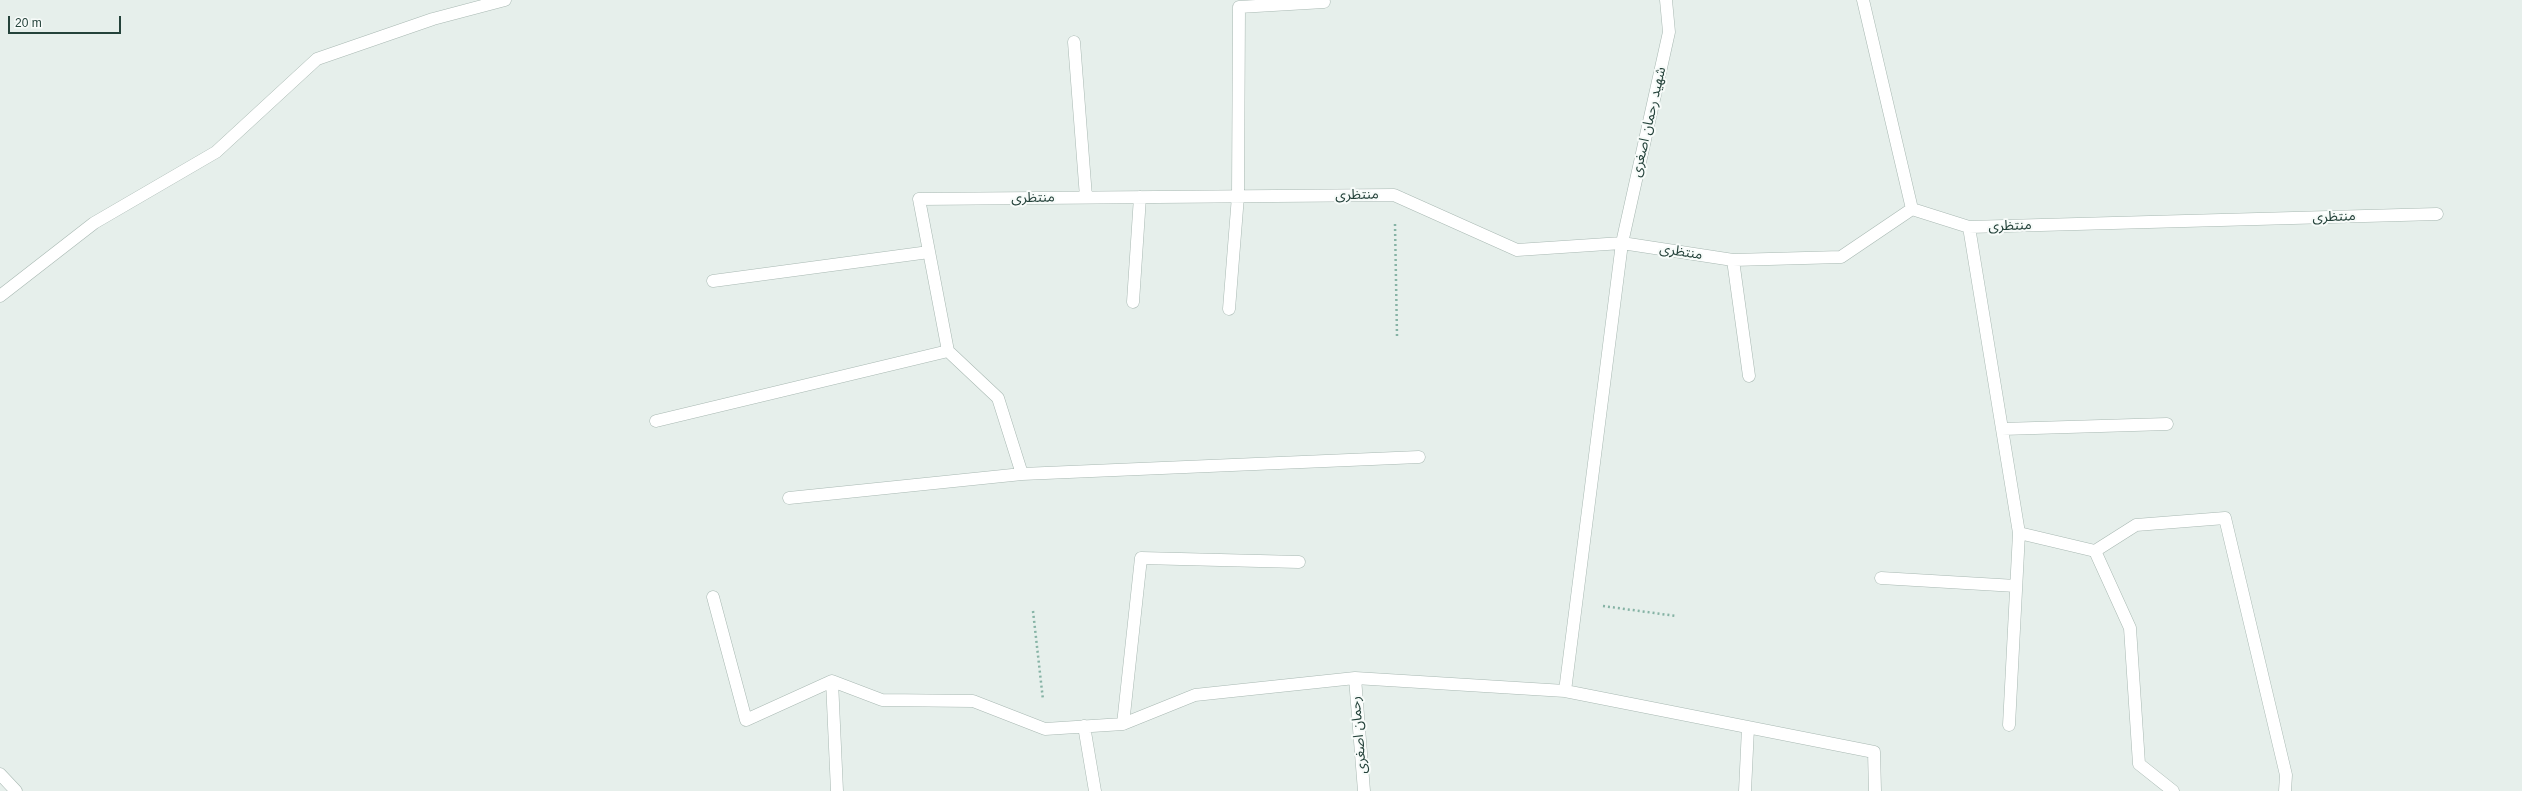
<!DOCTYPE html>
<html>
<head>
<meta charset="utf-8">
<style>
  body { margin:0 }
  #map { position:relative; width:2522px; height:791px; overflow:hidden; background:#e6efeb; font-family:Helvetica,sans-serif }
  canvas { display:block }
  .scale { position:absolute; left:8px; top:16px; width:113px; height:18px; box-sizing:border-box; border:2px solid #24423a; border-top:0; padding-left:5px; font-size:12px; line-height:14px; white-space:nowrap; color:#24423a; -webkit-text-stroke:3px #f7fbf9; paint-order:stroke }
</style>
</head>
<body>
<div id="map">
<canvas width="2522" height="791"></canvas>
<div class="scale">20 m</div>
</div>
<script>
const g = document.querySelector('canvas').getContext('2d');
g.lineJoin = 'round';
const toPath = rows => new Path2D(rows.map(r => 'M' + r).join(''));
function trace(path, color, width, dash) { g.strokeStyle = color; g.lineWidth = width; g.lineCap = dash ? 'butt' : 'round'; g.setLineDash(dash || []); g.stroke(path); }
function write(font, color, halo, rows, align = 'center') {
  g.font = font + ' Helvetica,"Noto Sans Arabic",sans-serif'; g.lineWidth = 4; g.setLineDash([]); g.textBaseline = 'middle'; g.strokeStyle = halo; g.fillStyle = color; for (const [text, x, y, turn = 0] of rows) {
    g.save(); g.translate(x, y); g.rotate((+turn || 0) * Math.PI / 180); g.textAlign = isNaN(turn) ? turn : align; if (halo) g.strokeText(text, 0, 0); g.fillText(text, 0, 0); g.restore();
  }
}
const minor = toPath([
  [1863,0,1912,209],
  [1074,42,1086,197],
  [1969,227,2019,533,2095,551,2130,628,2139,764,2173,791],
  [1733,260,1749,376],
  [713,281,929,252],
  [0,296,94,223,216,152,317,59,433,19,505,0],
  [1133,302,1140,197],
  [1229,309,1238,196,1239,7,1324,2],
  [656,421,948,351],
  [2002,429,2167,424],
  [1419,457,1022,474,998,398,948,351,919,199,1394,195,1517,250,1622,243,1733,260,1841,257,1912,209,1969,227,2437,214],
  [789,498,1022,474],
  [2095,551,2136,525,2225,518,2286,775,2285,791],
  [1881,578,2016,586],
  [713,597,746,720,832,681],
  [1355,678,1364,791],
  [1565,691,1874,752,1875,791],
  [1123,724,1141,558,1299,562],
  [2009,725,2019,533],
  [1084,726,1095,791],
  [0,774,16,791],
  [837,791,832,681,882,700,973,701,1045,729,1123,724,1195,695,1355,678,1565,691,1622,243,1669,32,1666,0],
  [1745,791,1748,728]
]);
trace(minor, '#a8b8b2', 13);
trace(toPath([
  [1395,224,1397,336],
  [1603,606,1676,616],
  [1033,611,1043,700]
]), '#86b3a5', 2.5, [2, 3]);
trace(minor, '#fff', 12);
write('14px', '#24423a', '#f7fbf9', [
  ["شهید رحمان اصغری",1649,122,-77],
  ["منتظری",1357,195,-1],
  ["منتظری",1033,198,-1],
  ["منتظری",2334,217,-2],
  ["منتظری",2010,226,-2],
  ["منتظری",1681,252,9],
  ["رحمان اصغری",1359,735,-95]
]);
</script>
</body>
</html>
